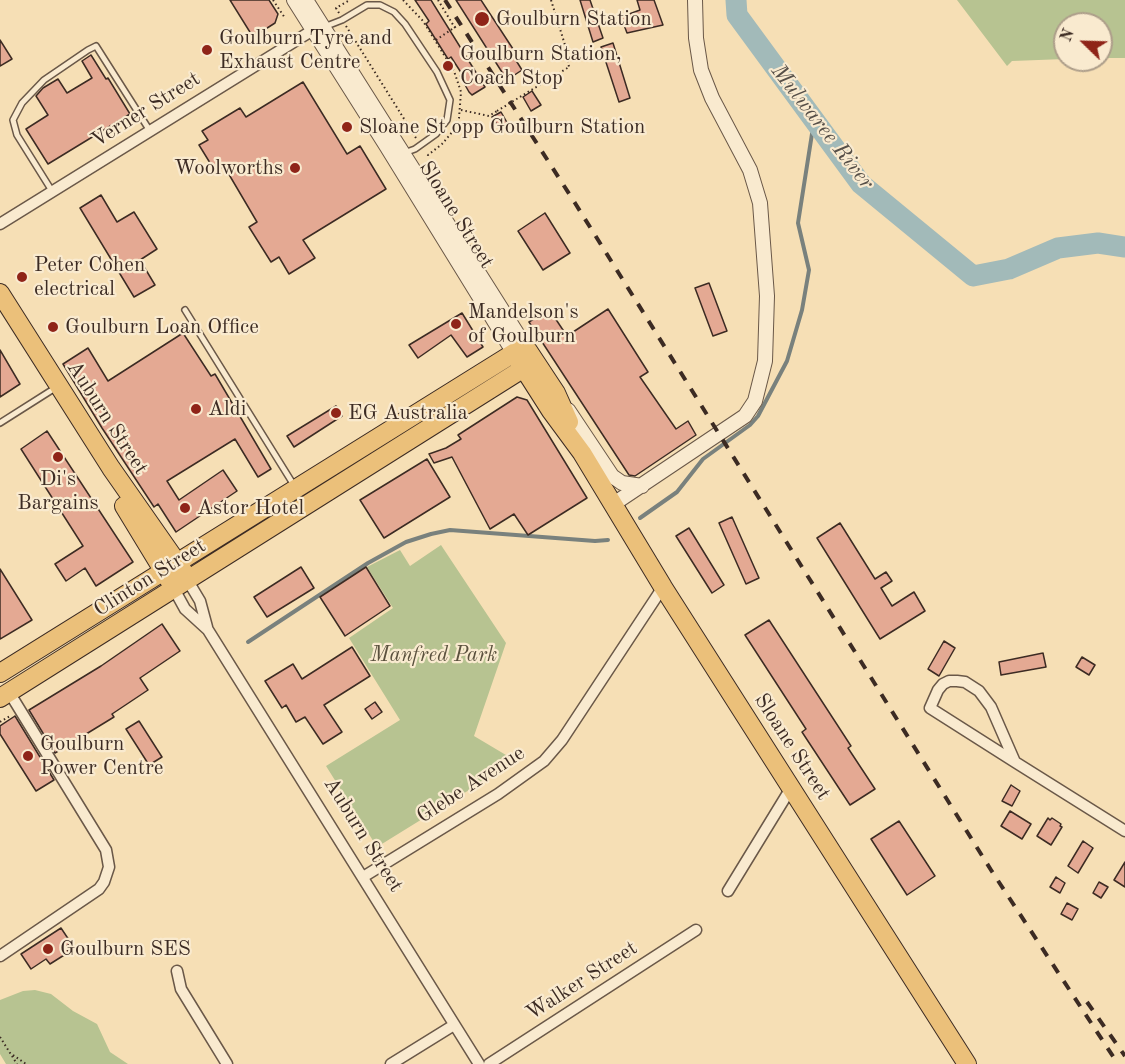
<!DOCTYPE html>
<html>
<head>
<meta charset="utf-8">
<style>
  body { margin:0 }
  #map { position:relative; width:1125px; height:1064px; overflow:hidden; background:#f6dfb5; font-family:"Old Standard TT",serif }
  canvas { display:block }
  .north { position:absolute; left:1053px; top:12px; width:60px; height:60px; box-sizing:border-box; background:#f9eacf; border:2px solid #ad9e8a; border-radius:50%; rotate:293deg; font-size:16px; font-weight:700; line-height:24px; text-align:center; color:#3c2b23 }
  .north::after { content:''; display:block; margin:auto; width:21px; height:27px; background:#8f2418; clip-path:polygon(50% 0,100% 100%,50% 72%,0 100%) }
</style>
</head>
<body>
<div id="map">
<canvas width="1125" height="1064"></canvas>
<div class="north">N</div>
</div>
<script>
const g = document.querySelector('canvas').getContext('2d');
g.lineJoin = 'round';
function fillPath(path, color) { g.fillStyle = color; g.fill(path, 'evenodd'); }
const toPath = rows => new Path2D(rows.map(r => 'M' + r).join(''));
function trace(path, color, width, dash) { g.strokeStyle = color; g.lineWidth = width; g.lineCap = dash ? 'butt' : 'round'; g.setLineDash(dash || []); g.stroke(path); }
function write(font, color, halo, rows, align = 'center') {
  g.font = font + ' "Old Standard TT",serif'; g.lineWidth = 4.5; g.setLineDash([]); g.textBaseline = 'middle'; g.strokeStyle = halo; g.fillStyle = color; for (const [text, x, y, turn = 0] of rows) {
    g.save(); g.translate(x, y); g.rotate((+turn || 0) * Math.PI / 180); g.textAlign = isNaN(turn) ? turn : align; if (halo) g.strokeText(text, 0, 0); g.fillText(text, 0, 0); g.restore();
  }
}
fillPath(toPath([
  [957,0,1125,0,1125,58,1101,58,1101,24,1065,24,1065,59,1012,61,1007,66],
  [441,545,506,643,474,736,516,761,377,847,326,766,400,720,349,638,393,608,367,567,400,550,410,566],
  [35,990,51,994,73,1011,97,1024,110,1052,128,1064,6,1064,0,1054,0,1000,23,991]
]), '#b7c391');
trace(toPath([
  [640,518,677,492,703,459,750,425,758,416,787,361,802,310,809,270,798,223,814,121],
  [248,642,368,563,406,542,431,534,450,530,595,541,608,540]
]), '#79817d', 4);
trace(toPath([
  [736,0,737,15,861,184,973,276,1009,269,1058,248,1098,243,1125,247]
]), '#a2bab9', 21);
const building = toPath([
  [230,0,269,0,278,14,275,23,253,37,230,0],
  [415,0,431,0,485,87,472,95,469,92,460,76,462,74,451,57,448,59,426,24,429,21,415,0],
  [456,0,481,0,515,52,512,54,522,70,507,80,456,0],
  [580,0,590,0,603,38,593,42,580,0],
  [637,0,654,0,663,25,627,33,621,17,640,10,637,0],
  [0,40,12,59,0,66,0,40],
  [613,43,630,98,619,102,601,47,613,43],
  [91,55,106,79,108,78,130,114,48,164,26,129,48,115,36,96,43,88,58,79,67,93,92,78,82,61,91,55],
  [303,82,347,154,360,146,386,189,303,240,315,258,289,274,279,257,271,262,249,227,257,222,224,166,215,171,199,145,208,140,202,131,240,108,246,117,303,82],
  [532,91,541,105,531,111,523,97,532,91],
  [501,112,509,126,501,131,492,117,501,112],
  [101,195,117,222,134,212,157,249,140,260,155,285,134,297,80,208,101,195],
  [545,213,570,253,543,270,518,231,545,213],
  [709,283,727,331,713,336,695,288,709,283],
  [549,309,567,336,608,309,648,372,640,377,676,429,688,421,696,435,635,476,629,475,529,322,549,309],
  [462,313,483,347,467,357,451,335,418,358,409,345,462,313],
  [183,333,211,376,215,374,271,469,258,477,235,439,167,481,179,500,223,470,237,491,176,532,158,504,154,507,102,428,63,364,88,348,108,381,183,333],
  [0,350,20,384,0,397,0,350],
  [517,397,527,400,587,498,528,535,514,514,490,529,452,457,434,463,429,454,446,448,461,439,458,435,517,397],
  [336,406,342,416,294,447,287,436,336,406],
  [47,431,133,562,96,586,85,568,66,581,55,564,83,546,21,449,47,431],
  [427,459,450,497,384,538,360,500,427,459],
  [732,517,759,578,746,584,719,523,732,517],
  [840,523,875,579,886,572,892,581,881,588,892,606,914,592,925,611,880,639,817,538,840,523],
  [689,528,724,585,712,593,676,536,689,528],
  [301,567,314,588,267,617,254,597,301,567],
  [366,567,390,606,345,636,320,597,366,567],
  [0,569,32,620,0,639,0,569],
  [769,620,851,746,848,748,875,789,850,805,802,732,806,729,745,635,769,620],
  [162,624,180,651,140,678,148,690,112,714,114,717,55,753,29,710,101,666,162,624],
  [944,641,955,648,939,676,928,669,944,641],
  [352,647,370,676,324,705,342,732,323,744,305,717,296,722,286,705,282,708,265,681,293,664,302,679,352,647],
  [1043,653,1046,667,1001,675,999,662,1043,653],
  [1082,657,1095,665,1089,675,1076,667,1082,657],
  [375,702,382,712,372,719,365,709,375,702],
  [15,716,54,780,36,791,0,734,0,726,15,716],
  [139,721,162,757,149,765,126,729,139,721],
  [1011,785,1020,791,1012,806,1002,801,1011,785],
  [1010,811,1031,824,1022,839,1001,826,1010,811],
  [1048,818,1050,820,1052,818,1061,824,1060,826,1062,827,1051,845,1037,836,1048,818],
  [899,821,935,876,907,895,871,839,899,821],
  [1083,841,1093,848,1078,873,1068,866,1083,841],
  [1125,862,1125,887,1114,880,1125,862],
  [1056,877,1065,883,1060,893,1050,887,1056,877],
  [1099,882,1108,887,1101,898,1093,893,1099,882],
  [1067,903,1078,909,1072,920,1061,914,1067,903],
  [61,928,71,943,65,947,69,952,50,964,46,959,31,969,21,954,61,928]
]);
fillPath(building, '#e4a993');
trace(building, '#3c2b23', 1.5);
const service = toPath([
  [324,27,342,20,367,5,380,5,394,12,405,24,437,72,450,100,447,120,436,134,415,149,404,153],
  [52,191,17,135,13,120,22,103,44,80,88,50,96,46,150,131],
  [185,310,295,487],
  [0,423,52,390]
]);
const minor = toPath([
  [0,224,313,30],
  [188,581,200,601,207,627],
  [174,589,185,609,208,630,479,1064],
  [1015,762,991,707,979,691,965,682,957,681,949,681,943,684,938,690,930,708,1015,762,1125,831],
  [363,877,498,794,544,761,562,740,663,587],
  [728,891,791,788],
  [0,956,99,889,104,882,109,867,106,850,9,692],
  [177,971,181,989,227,1064],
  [391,1064,454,1025],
  [489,1064,696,930]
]);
const tertiary = toPath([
  [294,0,387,147,514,353],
  [306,0,525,346],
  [568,410,612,476,622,483,642,486],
  [612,505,745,416,755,401,765,361,767,296,760,203,750,170,712,98,701,70,696,38,695,0]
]);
const primary = toPath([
  [0,293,111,468,183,571],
  [514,353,551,411,582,453,663,587,967,1064],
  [124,506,169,580],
  [0,673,525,346,556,393,569,422],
  [0,698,532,363]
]);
trace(service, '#6a5848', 8);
trace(minor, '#6a5848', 13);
trace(tertiary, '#6a5848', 16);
trace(primary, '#3c2b23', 20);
trace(toPath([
  [273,0,285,18],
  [403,0,423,21,454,71,461,92,459,118,454,130,442,144,428,155,426,153],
  [438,0,455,28],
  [551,0,565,45,569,67],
  [339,13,336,8,350,0],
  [346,26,416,138],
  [436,40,458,25],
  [461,110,489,116,497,111],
  [0,722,10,716],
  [0,1037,17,1064],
  [13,1055,26,1064]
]), '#3c2b23', 2, [1.5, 3]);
trace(service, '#f9eacf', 5);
trace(minor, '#f9eacf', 10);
trace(tertiary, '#f9eacf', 14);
trace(primary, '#ebc07a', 18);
trace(toPath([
  [445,0,575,203,991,870,1118,1064],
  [1087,1002,1125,1056]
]), '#3c2b23', 4, [10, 10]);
trace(toPath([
  [497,111,569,67]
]), '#3c2b23', 2, [1.5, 3]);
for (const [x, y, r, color] of [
  [482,19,8,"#8f2418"],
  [207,50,6,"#8f2418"],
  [448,66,6,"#8f2418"],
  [347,127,6,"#8f2418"],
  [295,168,6,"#8f2418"],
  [22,277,6,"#8f2418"],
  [456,324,6,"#8f2418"],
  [53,327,6,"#8f2418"],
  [196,409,6,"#8f2418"],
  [336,413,6,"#8f2418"],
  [58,457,6,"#8f2418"],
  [185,508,6,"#8f2418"],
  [28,756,6,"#8f2418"],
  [48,949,6,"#8f2418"]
]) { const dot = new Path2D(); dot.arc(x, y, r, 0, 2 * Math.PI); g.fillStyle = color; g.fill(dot); trace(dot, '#f9eacf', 2); }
write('21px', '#3c2b23', '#f9eacf', [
  ["Goulburn Station",496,19],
  ["Goulburn Tyre and",219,38],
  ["Exhaust Centre",219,62],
  ["Goulburn Station,",460,54],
  ["Coach Stop",460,78],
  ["Sloane St opp Goulburn Station",359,127],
  ["Woolworths",283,168,"right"],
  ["Peter Cohen",34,265],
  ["electrical",34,289],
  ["Mandelson's",468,312],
  ["of Goulburn",468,336],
  ["Goulburn Loan Office",65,327],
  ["Aldi",208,409],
  ["EG Australia",348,413],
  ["Di's",58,479,"center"],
  ["Bargains",58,503,"center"],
  ["Astor Hotel",197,508],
  ["Goulburn",40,744],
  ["Power Centre",40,768],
  ["Goulburn SES",60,949]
], 'left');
write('21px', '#3c2b23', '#f9eacf', [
  ["Verner Street",146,110,-32],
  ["Sloane Street",456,215,58],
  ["Auburn Street",107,418,57],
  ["Clinton Street",150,578,-32],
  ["Sloane Street",792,747,57],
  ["Glebe Avenue",471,785,-33],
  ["Auburn Street",363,835,58],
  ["Walker Street",582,981,-33]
]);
write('italic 21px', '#5b513e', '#f9eacf', [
  ["Manfred Park",434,655]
]);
write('italic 22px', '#564f48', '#f9eacf', [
  ["Mulwaree River",822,127,52]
]);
</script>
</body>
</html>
